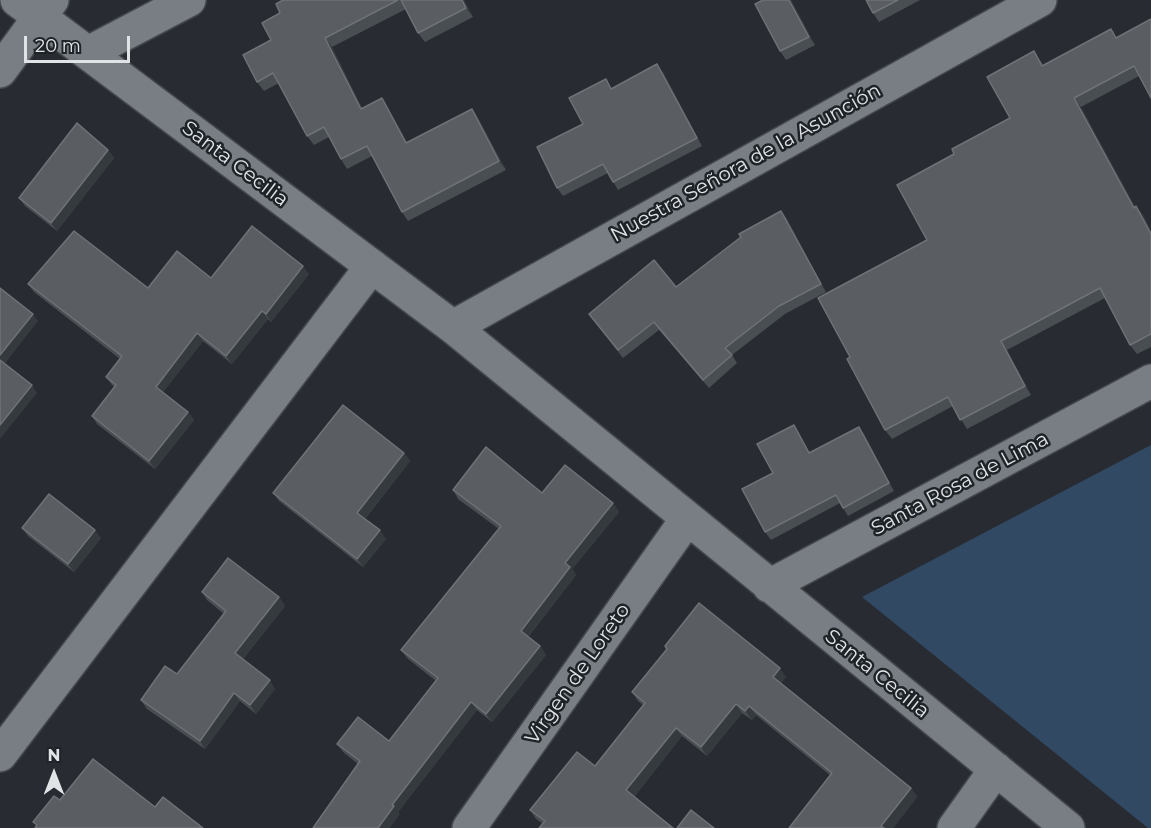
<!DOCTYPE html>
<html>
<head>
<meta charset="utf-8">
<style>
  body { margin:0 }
  #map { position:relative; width:1151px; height:828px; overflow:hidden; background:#282c32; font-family:Montserrat,sans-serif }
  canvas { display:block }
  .north { position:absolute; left:24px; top:744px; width:60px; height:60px; -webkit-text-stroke:4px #1e2328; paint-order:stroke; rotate:0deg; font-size:16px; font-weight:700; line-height:24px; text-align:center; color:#e1e4e7 }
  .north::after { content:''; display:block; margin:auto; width:21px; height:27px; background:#e1e4e7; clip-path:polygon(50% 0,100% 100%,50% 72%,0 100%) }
  .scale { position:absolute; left:24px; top:36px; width:106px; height:27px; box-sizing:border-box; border:3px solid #e1e4e7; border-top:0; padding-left:8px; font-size:18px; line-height:21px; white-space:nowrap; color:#e1e4e7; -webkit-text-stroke:4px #1e2328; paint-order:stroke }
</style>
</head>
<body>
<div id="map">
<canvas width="1151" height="828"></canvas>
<div class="north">N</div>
<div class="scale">20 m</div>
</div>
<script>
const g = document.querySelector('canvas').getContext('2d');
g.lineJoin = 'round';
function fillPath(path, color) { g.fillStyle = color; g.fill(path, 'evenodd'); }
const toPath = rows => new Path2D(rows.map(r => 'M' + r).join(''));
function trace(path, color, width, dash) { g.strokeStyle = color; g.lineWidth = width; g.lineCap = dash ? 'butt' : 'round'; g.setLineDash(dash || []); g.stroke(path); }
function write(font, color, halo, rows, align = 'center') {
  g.font = font + ' Montserrat,sans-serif'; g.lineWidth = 5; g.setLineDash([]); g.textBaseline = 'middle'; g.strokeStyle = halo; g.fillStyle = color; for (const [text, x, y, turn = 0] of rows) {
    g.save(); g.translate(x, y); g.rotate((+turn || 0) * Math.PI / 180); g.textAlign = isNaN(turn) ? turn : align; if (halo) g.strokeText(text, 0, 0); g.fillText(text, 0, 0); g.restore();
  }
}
fillPath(toPath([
  [1151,445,1151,828,1148,828,862,597]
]), '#314963');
const minor = toPath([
  [17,0,453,327,1068,828],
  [88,53,189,0],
  [0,71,52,0],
  [453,327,1040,0],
  [769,586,1151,381],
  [0,755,372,266],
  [469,828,687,519],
  [954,828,996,769]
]);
trace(minor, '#43474a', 36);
trace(minor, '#797e85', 33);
fillPath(toPath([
  [283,0,464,0,473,17,425,42,418,33,406,9,332,47,362,108,382,98,388,108,407,142,472,109,478,118,506,170,408,221,402,212,372,156,347,169,341,159,329,137,314,145,307,136,279,83,264,91,257,82,280,13],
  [791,0,815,45,786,60,780,51],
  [866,0,920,0,879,22,873,13],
  [1111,29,1139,76,1081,107,1135,207,1143,215,1151,231,1151,347,1137,354,1130,345,1105,298,1007,350,1031,395,967,429,953,406,892,439,885,430,850,357,927,240,954,154,1010,118,1034,51,1043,65],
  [663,72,702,146,618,190,608,173,563,196,557,188,583,124,612,88],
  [108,150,114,158,57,231,25,206,19,198],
  [781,211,787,219,826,292,785,314,732,355,737,363,709,388,659,330,623,358,589,314,676,287],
  [309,274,271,322,268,319,232,364,203,341,163,392,188,412,194,420,155,469,97,424,92,416,114,387,112,385,106,377,120,359,34,292,28,284,148,288,211,278],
  [794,425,810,453,864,434,894,491,848,516,840,503,771,540,765,532,773,473],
  [404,453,410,461,365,519,386,539,363,567,279,501,273,493],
  [453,490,542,493,613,503,619,512,572,569,576,575,528,637,540,646,546,655,492,722,477,710,398,812,400,814,358,764,343,752,337,744,389,741,436,681,407,658,401,650,499,529,458,499],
  [22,528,101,538,74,572,28,536],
  [202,592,279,597,285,606,243,659,275,689,256,714,240,701,205,749,147,709,141,700,177,674,224,614,207,600],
  [665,646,786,677,781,683,911,788,917,797,893,828,789,828,831,776,756,715,752,720,742,713,707,756,682,736,634,797,543,824,536,819,530,810,595,766,643,705,638,701,632,692,667,649]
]), '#494e53');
fillPath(toPath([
  [462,0,464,0,473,17,466,8],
  [789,0,791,0,815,45,809,37],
  [325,38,332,47,367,118,361,109],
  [657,64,663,72,702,146,697,138],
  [382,98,388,108,412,152,406,143],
  [1074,98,1081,107,1140,217,1134,208],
  [472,109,478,118,506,170,499,161],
  [108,150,114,158,57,231,51,223],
  [1136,206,1143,215,1151,231,1151,234],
  [781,211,787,219,826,292,821,284],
  [303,266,309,274,271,322,266,314],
  [262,311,268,319,232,364,226,356],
  [33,314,38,321,3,366,0,361,0,355],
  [197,333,203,341,161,395,156,387],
  [1001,341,1007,350,1031,395,1025,386],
  [32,385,37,393,0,439,0,425],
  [188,412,194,420,155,469,149,461],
  [794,425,799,433,815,461,809,453],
  [859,427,864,434,894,491,889,483],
  [404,453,410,461,363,521,357,513],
  [613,503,619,512,572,569,576,575,526,639,521,631,565,563],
  [95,530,101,538,74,572,68,564],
  [380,530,386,539,363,567,357,559],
  [279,597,285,606,241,661,235,653],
  [540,646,546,655,492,722,486,714],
  [780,668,786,677,779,686,773,677],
  [270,680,275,689,256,714,250,705],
  [234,693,240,701,205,749,200,741],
  [471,702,477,710,398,812,400,814,390,828,378,828,392,805],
  [736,704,742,713,707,756,701,747],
  [749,706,756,715,752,720,745,711],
  [676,728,682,736,632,799,626,790],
  [911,788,917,797,893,828,883,828,881,826]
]), '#353a3f');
const building = toPath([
  [283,0,398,0,325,38,361,109,382,98,406,143,472,109,499,161,402,212,367,146,341,159,324,127,307,136,273,73,257,82,243,55,271,40,262,23,280,13,276,4,283,0],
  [401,0,462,0,466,8,418,33,401,0],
  [763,0,789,0,809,37,780,51,755,4,763,0],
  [866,0,898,0,873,13,866,0],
  [1151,19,1151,98,1134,66,1074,98,1134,208,1136,206,1151,234,1151,334,1130,345,1100,288,1001,341,1025,386,960,420,948,397,885,430,847,359,850,357,818,298,927,240,897,185,954,154,952,149,1010,118,987,77,1034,51,1042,66,1111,29,1116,38,1151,19],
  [657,64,697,138,613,182,603,164,557,188,537,147,583,124,569,98,606,79,611,89,657,64],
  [77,123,108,150,51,223,19,198,77,123],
  [781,211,821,284,779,306,725,348,732,355,703,380,654,322,618,350,589,314,654,260,676,287,741,237,739,234,781,211],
  [252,226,303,266,266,314,262,311,226,356,197,333,156,387,188,412,149,461,92,416,116,385,106,377,122,356,28,284,74,231,148,288,177,251,211,278,252,226],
  [0,288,33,314,0,355,0,288],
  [0,360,32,385,0,425,0,360],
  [343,405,404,453,357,513,380,530,357,559,273,493,343,405],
  [794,425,809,453,859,427,889,483,843,508,836,495,765,532,742,489,773,473,757,444,794,425],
  [486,447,542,493,565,465,613,503,565,563,570,567,521,631,540,646,486,714,471,702,392,805,394,806,378,828,313,828,360,761,337,744,358,717,389,741,438,678,401,650,501,526,453,490,486,447],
  [49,494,95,530,68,564,22,528,49,494],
  [228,558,279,597,235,653,270,680,250,705,234,693,200,741,141,700,165,666,177,674,226,611,202,592,228,558],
  [699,603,780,668,773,677,911,788,881,826,884,828,789,828,832,773,749,706,745,711,736,704,701,747,676,728,626,790,673,828,539,828,545,821,530,810,577,752,595,766,645,703,632,692,667,649,665,646,699,603],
  [93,759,155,807,163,797,203,828,35,828,37,825,33,822,54,796,60,800,93,759],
  [691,810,714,828,677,828,691,810]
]);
fillPath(building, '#5a5e63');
trace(building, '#6f7378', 1.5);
write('20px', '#e1e4e7', '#1e2328', [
  ["Nuestra Señora de la Asunción",746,163,-29],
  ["Santa Cecilia",235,164,37],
  ["Santa Rosa de Lima",960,484,-28],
  ["Virgen de Loreto",578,674,-55],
  ["Santa Cecilia",877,674,39]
]);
</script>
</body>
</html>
